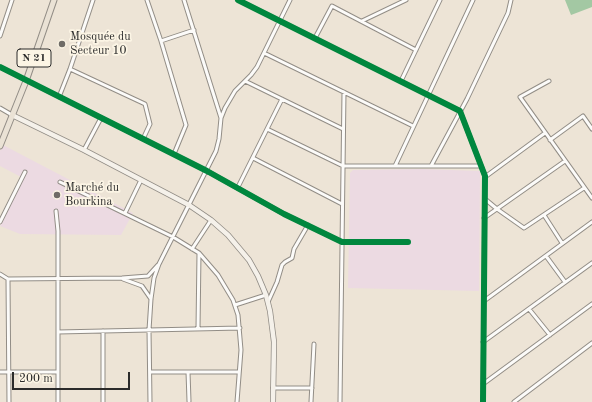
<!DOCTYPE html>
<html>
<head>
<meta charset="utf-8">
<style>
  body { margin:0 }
  #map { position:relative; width:592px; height:402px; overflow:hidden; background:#ede4d6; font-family:"Old Standard TT",serif }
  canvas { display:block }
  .scale { position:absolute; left:12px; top:372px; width:118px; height:18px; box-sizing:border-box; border:2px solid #2b2b2b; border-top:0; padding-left:5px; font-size:12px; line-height:14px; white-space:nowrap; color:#2b2b2b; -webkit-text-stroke:3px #fcf5e5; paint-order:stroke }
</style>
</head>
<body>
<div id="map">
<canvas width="592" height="402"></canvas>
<div class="scale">200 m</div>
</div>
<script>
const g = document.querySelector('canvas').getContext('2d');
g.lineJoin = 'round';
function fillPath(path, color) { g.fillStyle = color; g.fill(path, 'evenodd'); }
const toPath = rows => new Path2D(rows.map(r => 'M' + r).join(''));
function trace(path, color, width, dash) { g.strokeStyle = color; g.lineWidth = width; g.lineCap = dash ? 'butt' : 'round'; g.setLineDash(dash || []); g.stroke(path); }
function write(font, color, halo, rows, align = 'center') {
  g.font = font + ' "Old Standard TT",serif'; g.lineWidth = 3.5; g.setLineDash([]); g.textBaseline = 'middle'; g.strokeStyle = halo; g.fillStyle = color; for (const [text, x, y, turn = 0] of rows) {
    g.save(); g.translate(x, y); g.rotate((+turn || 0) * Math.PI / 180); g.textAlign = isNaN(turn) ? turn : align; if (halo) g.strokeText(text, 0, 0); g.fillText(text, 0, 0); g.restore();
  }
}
fillPath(toPath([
  [3,145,133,213,121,235,20,234,0,226,23,178,0,166,0,151],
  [422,169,480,171,479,291,348,288,350,173,353,170]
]), '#ecdae2');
fillPath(toPath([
  [565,0,592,0,592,7,571,15]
]), '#a3c8a3');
const street = toPath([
  [147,0,161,41,186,125,174,154],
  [184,0,221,118],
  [238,0,460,111,485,176,483,402],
  [362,21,406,0],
  [0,36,12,0],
  [315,38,332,6,416,50],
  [161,41,194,30],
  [264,53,413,126],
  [0,67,207,171,284,214,342,242,408,242],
  [70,69,145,104,150,124,143,139],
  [245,81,343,129],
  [401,81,440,0],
  [549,81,520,97,592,198],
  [59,97,70,69,93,0],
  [0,108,12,115],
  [267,129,343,166,481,166],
  [550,140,583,116,592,129],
  [84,150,101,118],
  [253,158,342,204],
  [395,166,473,0],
  [431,166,467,99,508,13,511,0],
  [485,177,545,133],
  [60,182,173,237,199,253,218,275,233,300,238,315,241,350,237,402],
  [238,187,282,99],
  [485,199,497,209,524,228,584,188],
  [56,211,58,231,58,402],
  [125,213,141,180],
  [544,215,562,243],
  [484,218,565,161],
  [0,222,25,172],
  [192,249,211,220],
  [546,256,565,282],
  [0,274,8,279,122,278,148,276,158,265],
  [8,279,9,402],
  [123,279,142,286,151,299],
  [484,301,592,222],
  [268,302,277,282,282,265,285,262,292,258,294,249,308,225],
  [235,305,266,295],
  [529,309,550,335],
  [198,329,199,253],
  [58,332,240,328],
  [483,342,592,263],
  [0,372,58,372],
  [150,372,239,372],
  [188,372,189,401],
  [483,384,592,304],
  [273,388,312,388],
  [103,402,103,331],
  [150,402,149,330,151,299,154,278,159,264,216,151,219,139,221,118,225,108,235,91,251,75,257,67,290,0],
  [311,402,314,344],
  [340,402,344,92],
  [514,402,592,343]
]);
const secondary = toPath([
  [12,115,84,150,189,205,211,220,228,235,249,260,258,276,266,295,270,311,274,342,273,402]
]);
const primary = toPath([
  [0,146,26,81,54,0]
]);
trace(street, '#928d86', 5);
trace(secondary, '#928d86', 6);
trace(primary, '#928d86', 7);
trace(street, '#fcfbf9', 3);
trace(secondary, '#f5f1ea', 4.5);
trace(primary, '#eae2d5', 5);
trace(toPath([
  [238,0,460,111,485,176,483,402],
  [0,67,207,171,284,214,342,242,408,242]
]), '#00873e', 6);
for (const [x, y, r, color] of [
  [62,44,4,"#6f6c67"],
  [57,195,4,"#6f6c67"]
]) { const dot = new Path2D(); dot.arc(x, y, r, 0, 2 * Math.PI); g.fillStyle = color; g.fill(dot); trace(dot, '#fcf5e5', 1.5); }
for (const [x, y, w] of [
  [34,58,34]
]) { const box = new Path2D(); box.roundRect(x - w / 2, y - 9, w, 18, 3); g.fillStyle = '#fcf5e5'; g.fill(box); trace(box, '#2b2b2b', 1); }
write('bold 11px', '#2b2b2b', null, [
  ["N 21",34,58]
]);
write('12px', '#2b2b2b', '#fcf5e5', [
  ["Mosquée du",70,37],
  ["Secteur 10",70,51],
  ["Marché du",65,188],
  ["Bourkina",65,202]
], 'left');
</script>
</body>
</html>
